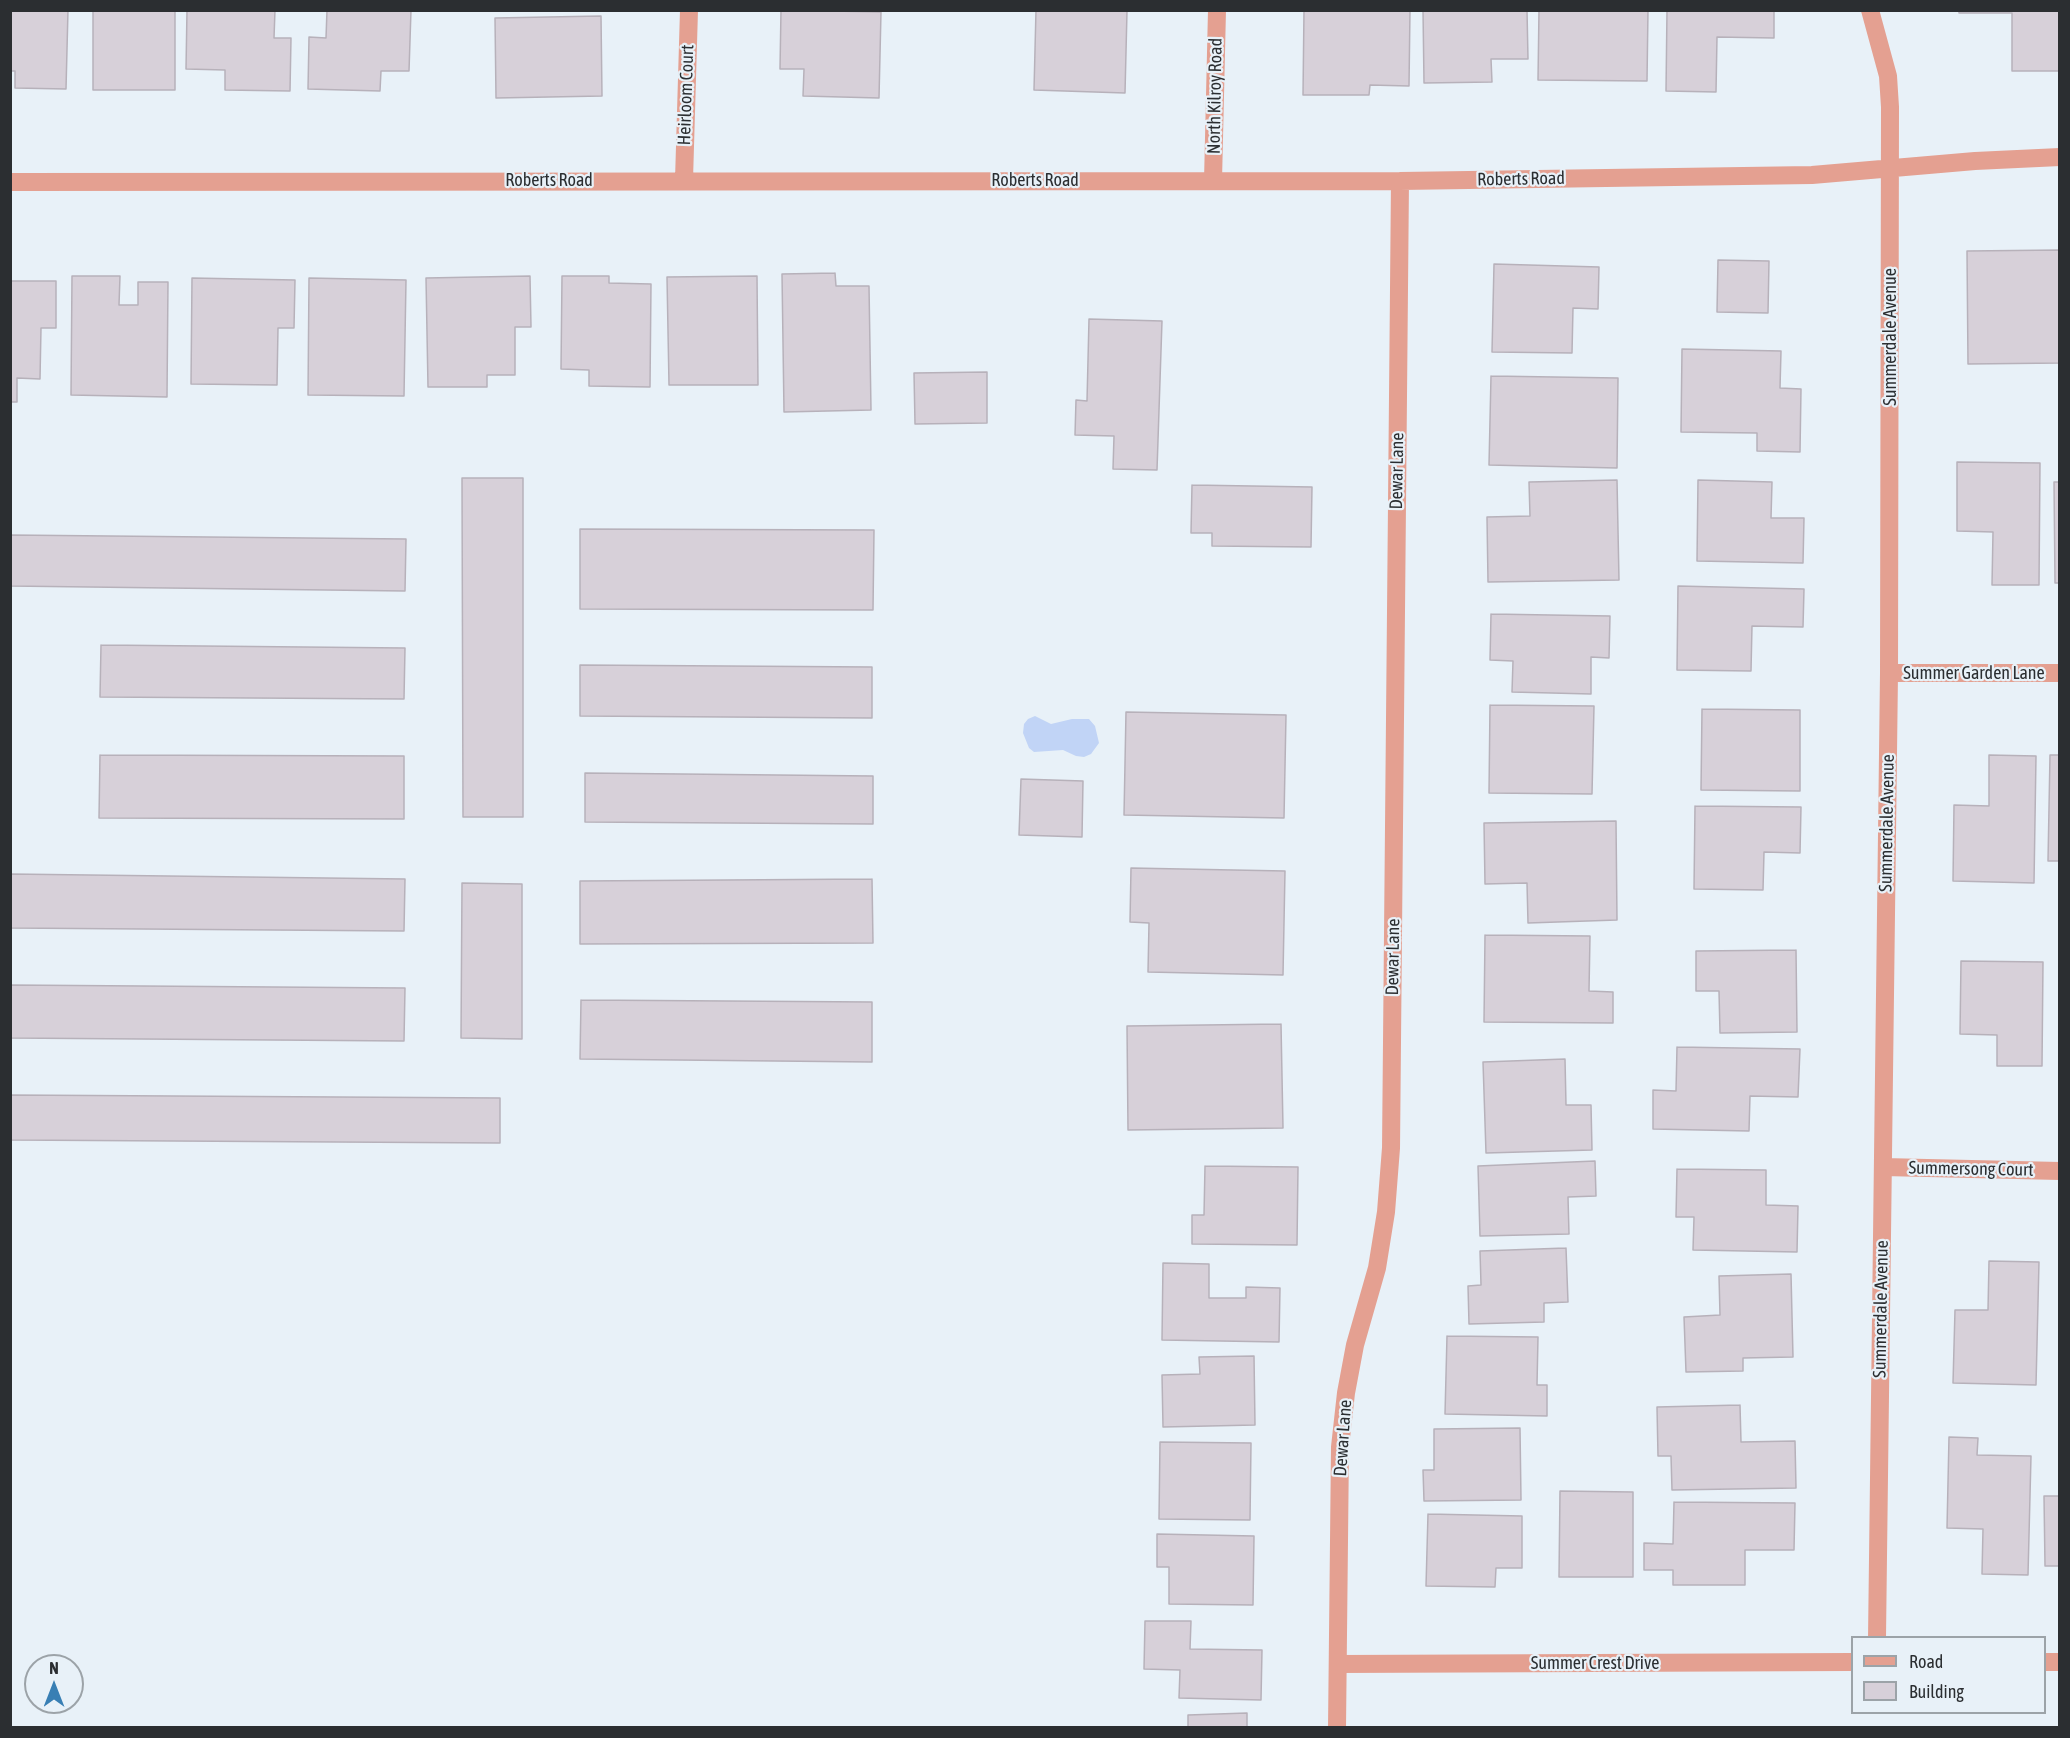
<!DOCTYPE html>
<html>
<head>
<meta charset="utf-8">
<style>
  body { margin:0 }
  #map { position:relative; width:2070px; height:1738px; overflow:hidden; background:#e8f1f8; font-family:"Asap Condensed",sans-serif }
  canvas { display:block }
  .frame { position:absolute; inset:0; border:12px solid #2b2e31; pointer-events:none }
  .legend { position:absolute; left:1851px; top:1636px; width:195px; height:78px; box-sizing:border-box; background:#e8f1f8; border:2px solid #9ca3a8; margin:0; padding:8px 10px; list-style:none; font-size:18px; color:#2b2e31 }
  .legend li { display:flex; align-items:center; gap:12px; height:30px }
  .legend b { width:30px; border:2px solid #9ca3a8 }
  .north { position:absolute; left:24px; top:1654px; width:60px; height:60px; box-sizing:border-box; background:#e8f1f8; border:2px solid #9ca3a8; border-radius:50%; rotate:0deg; font-size:16px; font-weight:700; line-height:24px; text-align:center; color:#2b2e31 }
  .north::after { content:''; display:block; margin:auto; width:21px; height:27px; background:#387fb4; clip-path:polygon(50% 0,100% 100%,50% 72%,0 100%) }
</style>
</head>
<body>
<div id="map">
<canvas width="2070" height="1738"></canvas>
<div class="frame"></div>
<ul class="legend">
<li><b style="height:8px;background:#e4a091"></b>Road</li>
<li><b style="height:16px;background:#d7d0d9"></b>Building</li>
</ul>
<div class="north">N</div>
</div>
<script>
const g = document.querySelector('canvas').getContext('2d');
g.lineJoin = 'round';
function fillPath(path, color) { g.fillStyle = color; g.fill(path, 'evenodd'); }
const toPath = rows => new Path2D(rows.map(r => 'M' + r).join(''));
function trace(path, color, width, dash) { g.strokeStyle = color; g.lineWidth = width; g.lineCap = dash ? 'butt' : 'round'; g.setLineDash(dash || []); g.stroke(path); }
function write(font, color, halo, rows, align = 'center') {
  g.font = font + ' "Asap Condensed",sans-serif'; g.lineWidth = 4.5; g.setLineDash([]); g.textBaseline = 'middle'; g.strokeStyle = halo; g.fillStyle = color; for (const [text, x, y, turn = 0] of rows) {
    g.save(); g.translate(x, y); g.rotate((+turn || 0) * Math.PI / 180); g.textAlign = isNaN(turn) ? turn : align; if (halo) g.strokeText(text, 0, 0); g.fillText(text, 0, 0); g.restore();
  }
}
fillPath(toPath([
  [1035,716,1051,724,1072,719,1089,719,1095,726,1099,743,1091,754,1084,757,1076,756,1063,750,1034,752,1029,748,1023,733,1024,724,1028,719]
]), '#c1d4f6');
const building = toPath([
  [10,10,68,10,66,89,15,88,15,71,10,71,10,10],
  [93,10,175,10,175,90,93,90,93,10],
  [187,10,275,10,274,38,291,38,290,91,225,90,225,70,186,69,187,10],
  [327,10,411,10,409,71,381,71,380,91,308,89,309,37,326,38,327,10],
  [781,10,881,12,879,98,803,96,804,69,780,69,781,10],
  [1036,10,1127,11,1125,93,1034,90,1036,10],
  [1304,10,1410,10,1409,86,1370,85,1369,95,1303,95,1304,10],
  [1423,10,1527,10,1528,59,1491,59,1492,82,1424,83,1423,10],
  [1539,10,1648,10,1647,81,1538,80,1539,10],
  [1667,10,1774,10,1774,38,1717,37,1716,92,1666,91,1667,10],
  [1959,10,2060,10,2060,71,2012,71,2012,13,1959,13,1959,10],
  [601,16,602,96,496,98,495,18,601,16],
  [2060,250,2060,363,1968,364,1967,251,2060,250],
  [1718,260,1769,261,1768,313,1717,312,1718,260],
  [1494,264,1599,267,1598,309,1573,308,1572,353,1492,352,1494,264],
  [835,273,836,286,869,286,871,410,784,412,782,274,835,273],
  [72,276,120,276,119,305,138,305,138,282,168,282,167,397,71,395,72,276],
  [530,276,531,327,515,327,515,375,487,375,487,387,428,387,426,278,530,276],
  [562,276,609,276,609,283,651,284,650,387,589,386,589,370,561,369,562,276],
  [757,276,758,385,669,385,667,277,757,276],
  [192,278,295,280,294,328,278,328,277,385,191,384,192,278],
  [309,278,406,280,404,396,308,395,309,278],
  [10,281,56,281,56,328,41,328,40,379,17,378,17,402,10,402,10,281],
  [1089,319,1162,321,1157,470,1113,469,1114,436,1075,435,1076,400,1087,401,1089,319],
  [1682,349,1781,351,1780,388,1801,389,1800,452,1757,451,1757,433,1681,432,1682,349],
  [987,372,987,423,915,424,914,373,987,372],
  [1491,376,1618,378,1617,468,1489,465,1491,376],
  [1957,462,2040,463,2039,585,1992,585,1993,532,1957,531,1957,462],
  [462,478,523,478,523,817,463,817,462,478],
  [1617,480,1619,580,1488,582,1487,517,1530,516,1529,482,1617,480],
  [1698,480,1772,482,1771,518,1804,518,1803,563,1697,561,1698,480],
  [2054,482,2060,482,2060,583,2055,583,2054,482],
  [1192,485,1312,487,1311,547,1212,546,1212,533,1191,533,1192,485],
  [580,529,874,530,873,610,580,609,580,529],
  [10,535,406,539,405,591,10,586,10,535],
  [1678,586,1804,589,1803,627,1752,626,1751,671,1677,670,1678,586],
  [1491,614,1610,616,1609,658,1591,657,1591,694,1512,692,1513,661,1490,660,1491,614],
  [101,645,405,648,404,699,100,697,101,645],
  [580,665,872,667,872,718,580,716,580,665],
  [1490,705,1594,706,1592,794,1489,793,1490,705],
  [1702,709,1800,710,1800,791,1701,790,1702,709],
  [1126,712,1286,715,1284,818,1124,815,1126,712],
  [100,755,404,756,404,819,99,818,100,755],
  [1989,755,2036,756,2034,883,1953,881,1954,805,1989,806,1989,755],
  [2050,755,2060,755,2060,861,2048,861,2050,755],
  [585,773,873,776,873,824,585,822,585,773],
  [1021,779,1083,781,1082,837,1019,835,1021,779],
  [1695,806,1801,807,1800,853,1764,852,1763,890,1694,889,1695,806],
  [1616,821,1617,920,1528,923,1527,883,1485,884,1484,823,1616,821],
  [1131,868,1285,871,1283,975,1148,972,1149,923,1130,922,1131,868],
  [10,874,405,879,404,931,10,928,10,874],
  [872,879,873,943,580,944,580,881,872,879],
  [462,883,522,884,522,1039,461,1038,462,883],
  [1485,935,1590,936,1589,991,1613,992,1613,1023,1484,1022,1485,935],
  [1796,950,1797,1032,1720,1033,1719,991,1696,991,1696,951,1796,950],
  [1961,961,2043,962,2042,1066,1997,1066,1997,1035,1960,1034,1961,961],
  [10,985,405,988,404,1041,10,1038,10,985],
  [581,1000,872,1002,872,1062,580,1059,581,1000],
  [1281,1024,1283,1128,1128,1130,1127,1026,1281,1024],
  [1677,1047,1800,1049,1798,1097,1750,1096,1749,1131,1653,1129,1653,1090,1676,1091,1677,1047],
  [1565,1059,1566,1105,1591,1105,1592,1150,1486,1153,1483,1062,1565,1059],
  [10,1095,500,1098,500,1143,10,1140,10,1095],
  [1595,1161,1596,1196,1568,1197,1569,1234,1480,1236,1478,1166,1595,1161],
  [1205,1166,1298,1167,1297,1245,1192,1244,1192,1215,1204,1215,1205,1166],
  [1677,1169,1766,1170,1766,1205,1798,1206,1797,1252,1693,1250,1694,1217,1676,1217,1677,1169],
  [1566,1248,1568,1302,1544,1303,1544,1322,1469,1324,1468,1286,1481,1285,1480,1251,1566,1248],
  [1989,1261,2039,1262,2036,1385,1953,1383,1955,1310,1988,1310,1989,1261],
  [1163,1263,1209,1264,1209,1298,1246,1298,1246,1287,1280,1288,1279,1342,1162,1340,1163,1263],
  [1791,1274,1793,1357,1743,1358,1743,1371,1686,1372,1684,1317,1720,1315,1719,1276,1791,1274],
  [1447,1336,1538,1337,1537,1385,1547,1385,1547,1416,1445,1414,1447,1336],
  [1254,1356,1255,1425,1163,1427,1162,1375,1200,1374,1199,1357,1254,1356],
  [1740,1405,1741,1442,1795,1441,1796,1488,1672,1490,1671,1456,1658,1456,1657,1407,1740,1405],
  [1520,1428,1521,1500,1424,1501,1423,1470,1434,1470,1434,1429,1520,1428],
  [1949,1437,1978,1438,1977,1455,2031,1456,2028,1575,1982,1574,1983,1529,1947,1528,1949,1437],
  [1160,1442,1251,1443,1250,1520,1159,1519,1160,1442],
  [1560,1491,1633,1492,1633,1577,1559,1577,1560,1491],
  [2044,1496,2060,1496,2060,1566,2045,1566,2044,1496],
  [1674,1502,1795,1503,1794,1550,1745,1550,1745,1585,1673,1585,1673,1570,1644,1570,1644,1543,1673,1544,1674,1502],
  [1428,1514,1522,1516,1522,1568,1496,1568,1495,1587,1426,1586,1428,1514],
  [1157,1534,1254,1536,1253,1605,1169,1604,1169,1567,1157,1567,1157,1534],
  [1145,1621,1191,1621,1190,1649,1262,1650,1261,1700,1179,1698,1180,1670,1144,1669,1145,1621],
  [1247,1713,1247,1728,1188,1728,1188,1715,1247,1713]
]);
fillPath(building, '#d7d0d9');
trace(building, '#b7b1ba', 1.5);
trace(toPath([
  [1870,10,1888,76,1890,107,1889,673,1877,1638],
  [684,180,689,10],
  [1213,181,1217,10],
  [10,182,1400,181,1812,175,1975,161,2060,157],
  [1889,673,2060,673],
  [1883,1167,2060,1171],
  [2044,1662,2060,1662],
  [1338,1664,1852,1662],
  [1337,1728,1340,1447,1346,1393,1355,1345,1377,1268,1386,1212,1391,1148,1400,181]
]), '#e4a091', 18);
write('18px', '#2b2e31', '#e8f1f8', [
  ["Heirloom Court",686,95,-88],
  ["North Kilroy Road",1215,96,-89],
  ["Roberts Road",1521,179,-1],
  ["Roberts Road",549,180],
  ["Roberts Road",1035,180],
  ["Summerdale Avenue",1890,337,-90],
  ["Dewar Lane",1397,471,-89],
  ["Summer Garden Lane",1974,673],
  ["Summerdale Avenue",1887,823,-89],
  ["Dewar Lane",1393,957,-89],
  ["Summersong Court",1971,1169,1],
  ["Summerdale Avenue",1881,1309,-89],
  ["Dewar Lane",1343,1438,-86],
  ["Summer Crest Drive",1595,1663]
]);
</script>
</body>
</html>
